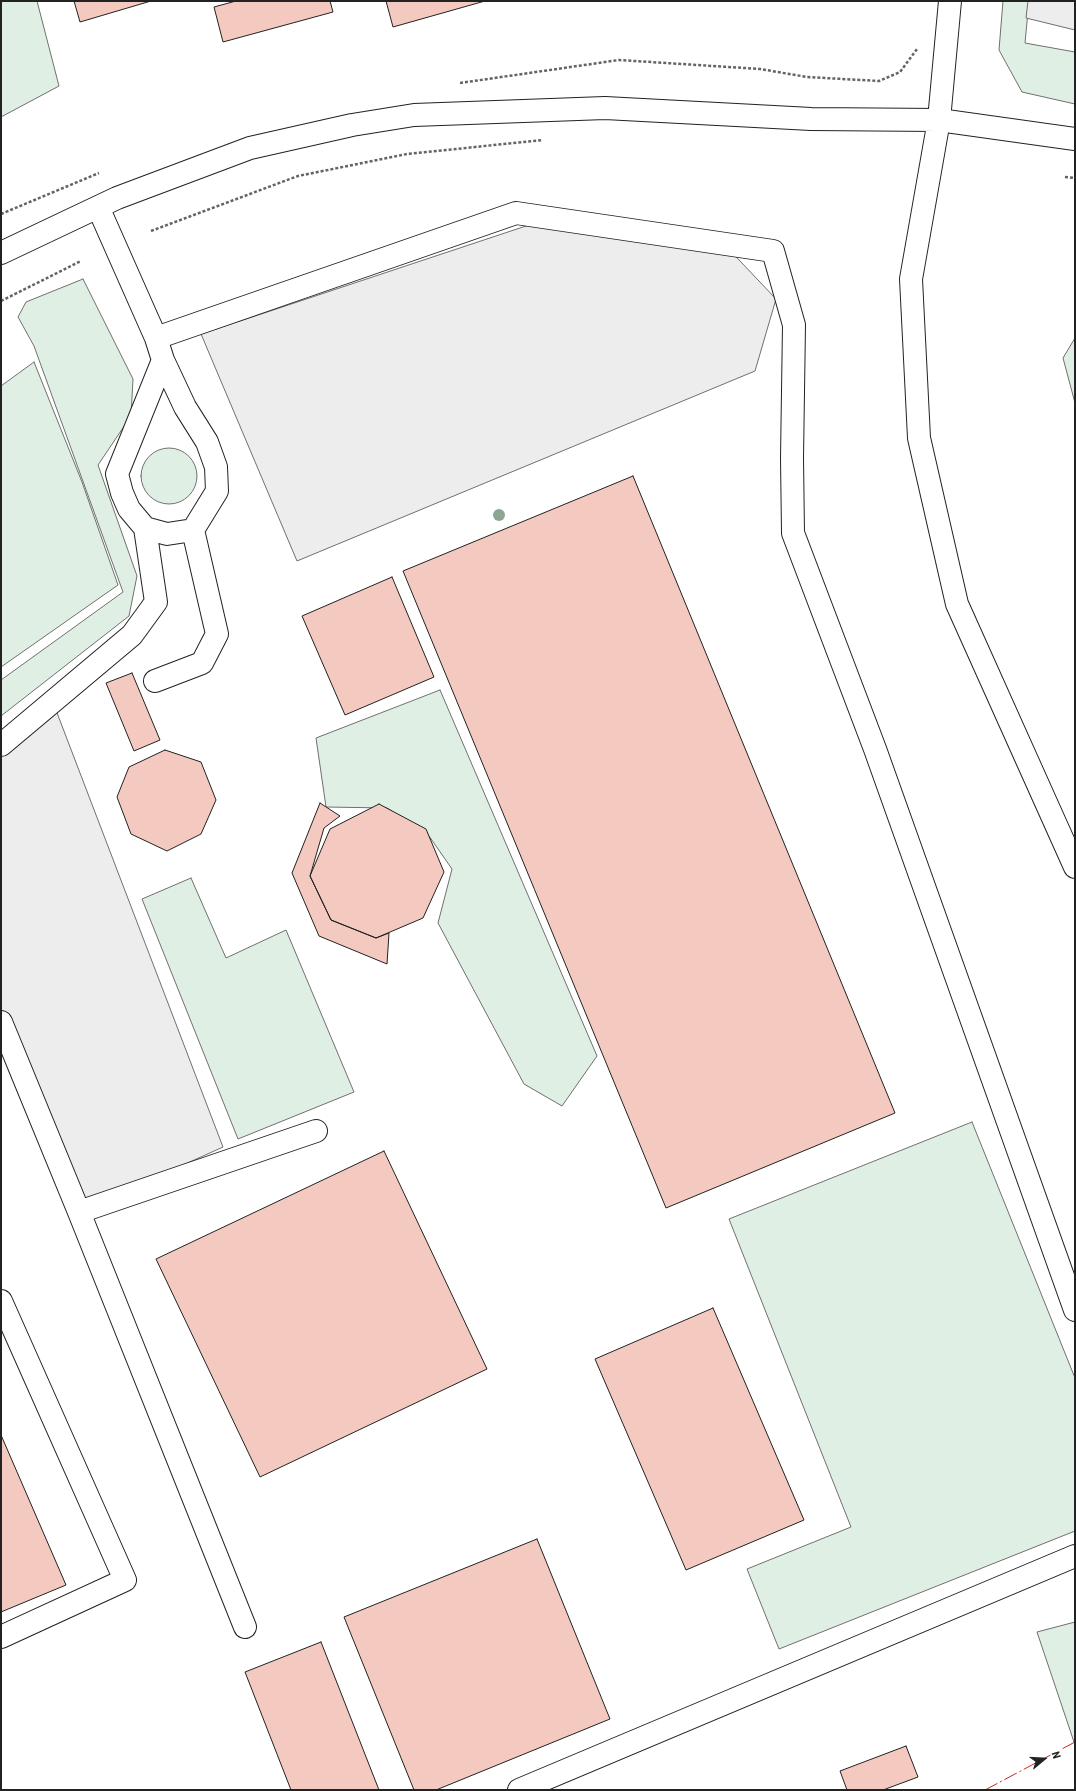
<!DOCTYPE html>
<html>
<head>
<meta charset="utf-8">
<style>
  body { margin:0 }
  #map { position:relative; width:1076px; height:1791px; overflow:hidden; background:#fff; font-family:"Roboto Condensed",sans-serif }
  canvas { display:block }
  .frame { position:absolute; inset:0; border:2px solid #222; pointer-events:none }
  .north { position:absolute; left:1024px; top:1739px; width:40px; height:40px; -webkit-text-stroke:3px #fff; paint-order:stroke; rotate:72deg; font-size:11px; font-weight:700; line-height:16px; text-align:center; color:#222 }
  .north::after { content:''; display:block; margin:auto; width:14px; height:18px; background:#222; clip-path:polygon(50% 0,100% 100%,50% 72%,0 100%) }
</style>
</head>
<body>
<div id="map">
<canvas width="1076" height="1791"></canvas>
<div class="frame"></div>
<div class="north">N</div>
</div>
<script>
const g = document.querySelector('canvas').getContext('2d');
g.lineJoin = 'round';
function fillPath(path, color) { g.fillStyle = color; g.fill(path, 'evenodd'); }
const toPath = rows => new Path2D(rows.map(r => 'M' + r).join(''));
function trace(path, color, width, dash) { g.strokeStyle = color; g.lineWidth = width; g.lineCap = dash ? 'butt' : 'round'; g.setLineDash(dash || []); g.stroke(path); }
const green = toPath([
  [1,1,37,1,59,86,1,117,1,1],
  [1003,1,1029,1,1025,43,1075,52,1075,104,1022,92,999,50,1003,1],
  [83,279,133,379,131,416,98,465,137,576,129,616,1,716,1,680,123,592,34,346,18,317,26,302,83,279],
  [1075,338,1075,403,1063,358,1075,338],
  [34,362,82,482,118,585,1,667,1,386,34,362],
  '141 476a28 28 0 1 1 56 0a28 28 0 1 1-56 0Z',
  [440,690,597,1056,562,1106,524,1084,438,923,452,869,429,836,387,808,326,807,316,738,440,690],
  [191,878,226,958,286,930,354,1092,238,1139,142,899,191,878],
  [972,1122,1075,1378,1075,1531,779,1649,747,1569,851,1527,729,1219,972,1122],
  [1075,1622,1075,1745,1037,1632,1075,1622]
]);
fillPath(green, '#e0efe3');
trace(green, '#6f6f6f', 1);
const parking = toPath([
  [1028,1,1075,1,1075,30,1026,18,1028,1],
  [544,220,723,243,776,299,755,371,297,561,201,334,544,220],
  [54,705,223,1147,79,1212,1,1022,1,748,54,705]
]);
fillPath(parking, '#ededed');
trace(parking, '#6f6f6f', 1);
const building = toPath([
  [74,1,151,1,80,22,74,1],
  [236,1,330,1,333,12,223,42,214,7,236,1],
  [386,1,485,1,393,27,386,1],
  [633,476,895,1113,666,1208,403,571,633,476],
  [392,577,434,677,345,715,302,616,392,577],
  [132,673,160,740,134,751,106,683,132,673],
  [165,750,201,762,216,800,201,834,167,851,131,834,117,797,129,767,165,750],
  [320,803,340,816,324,828,310,876,331,920,376,938,389,933,387,964,319,936,292,873,320,803],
  [379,804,426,829,444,872,423,918,376,938,331,920,310,876,330,829,379,804],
  [384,1151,487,1369,260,1477,156,1259,384,1151],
  [713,1308,804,1520,686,1570,595,1359,713,1308],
  [1,1435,66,1585,1,1612,1,1435],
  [537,1539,610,1719,436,1790,414,1790,344,1617,537,1539],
  [321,1642,379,1790,291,1790,245,1672,321,1642],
  [906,1746,918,1777,883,1790,847,1790,840,1771,906,1746]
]);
fillPath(building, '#f3c9c0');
trace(building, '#222', 1);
const minor = toPath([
  [950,1,939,120,911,279,919,438,957,604,1075,867],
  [98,207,156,338,516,213,773,251,794,325,792,458,793,533,875,749,1075,1310],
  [1,253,117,198,250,148,352,125,414,115,605,108,811,119,939,120,1075,139],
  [156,338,163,360,117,474,122,493,129,509,145,528,167,534,193,530,217,491,216,467,207,442,185,407,163,360],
  [155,681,202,663,217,634,193,530],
  [1,745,132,635,156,602,145,528],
  [1,1022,79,1212,245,1627],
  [79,1212,316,1131],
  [1,1301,125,1580,1,1637],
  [519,1790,1075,1556]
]);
trace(minor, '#222', 24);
trace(toPath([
  [460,83,619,60,760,69,807,77,879,81,900,72,917,49],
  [1065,177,1075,178],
  [1,214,99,173],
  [151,231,298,176,407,154,543,140],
  [1,301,81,261]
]), '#646464', 2.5, [3, 2]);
trace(minor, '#fff', 22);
trace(toPath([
  [985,1790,1075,1742]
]), '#c62828', 1, [14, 3, 2, 3]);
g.fillStyle = '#8da692';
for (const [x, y] of [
  [499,515]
]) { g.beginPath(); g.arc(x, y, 6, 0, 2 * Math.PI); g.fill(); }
</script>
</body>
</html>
